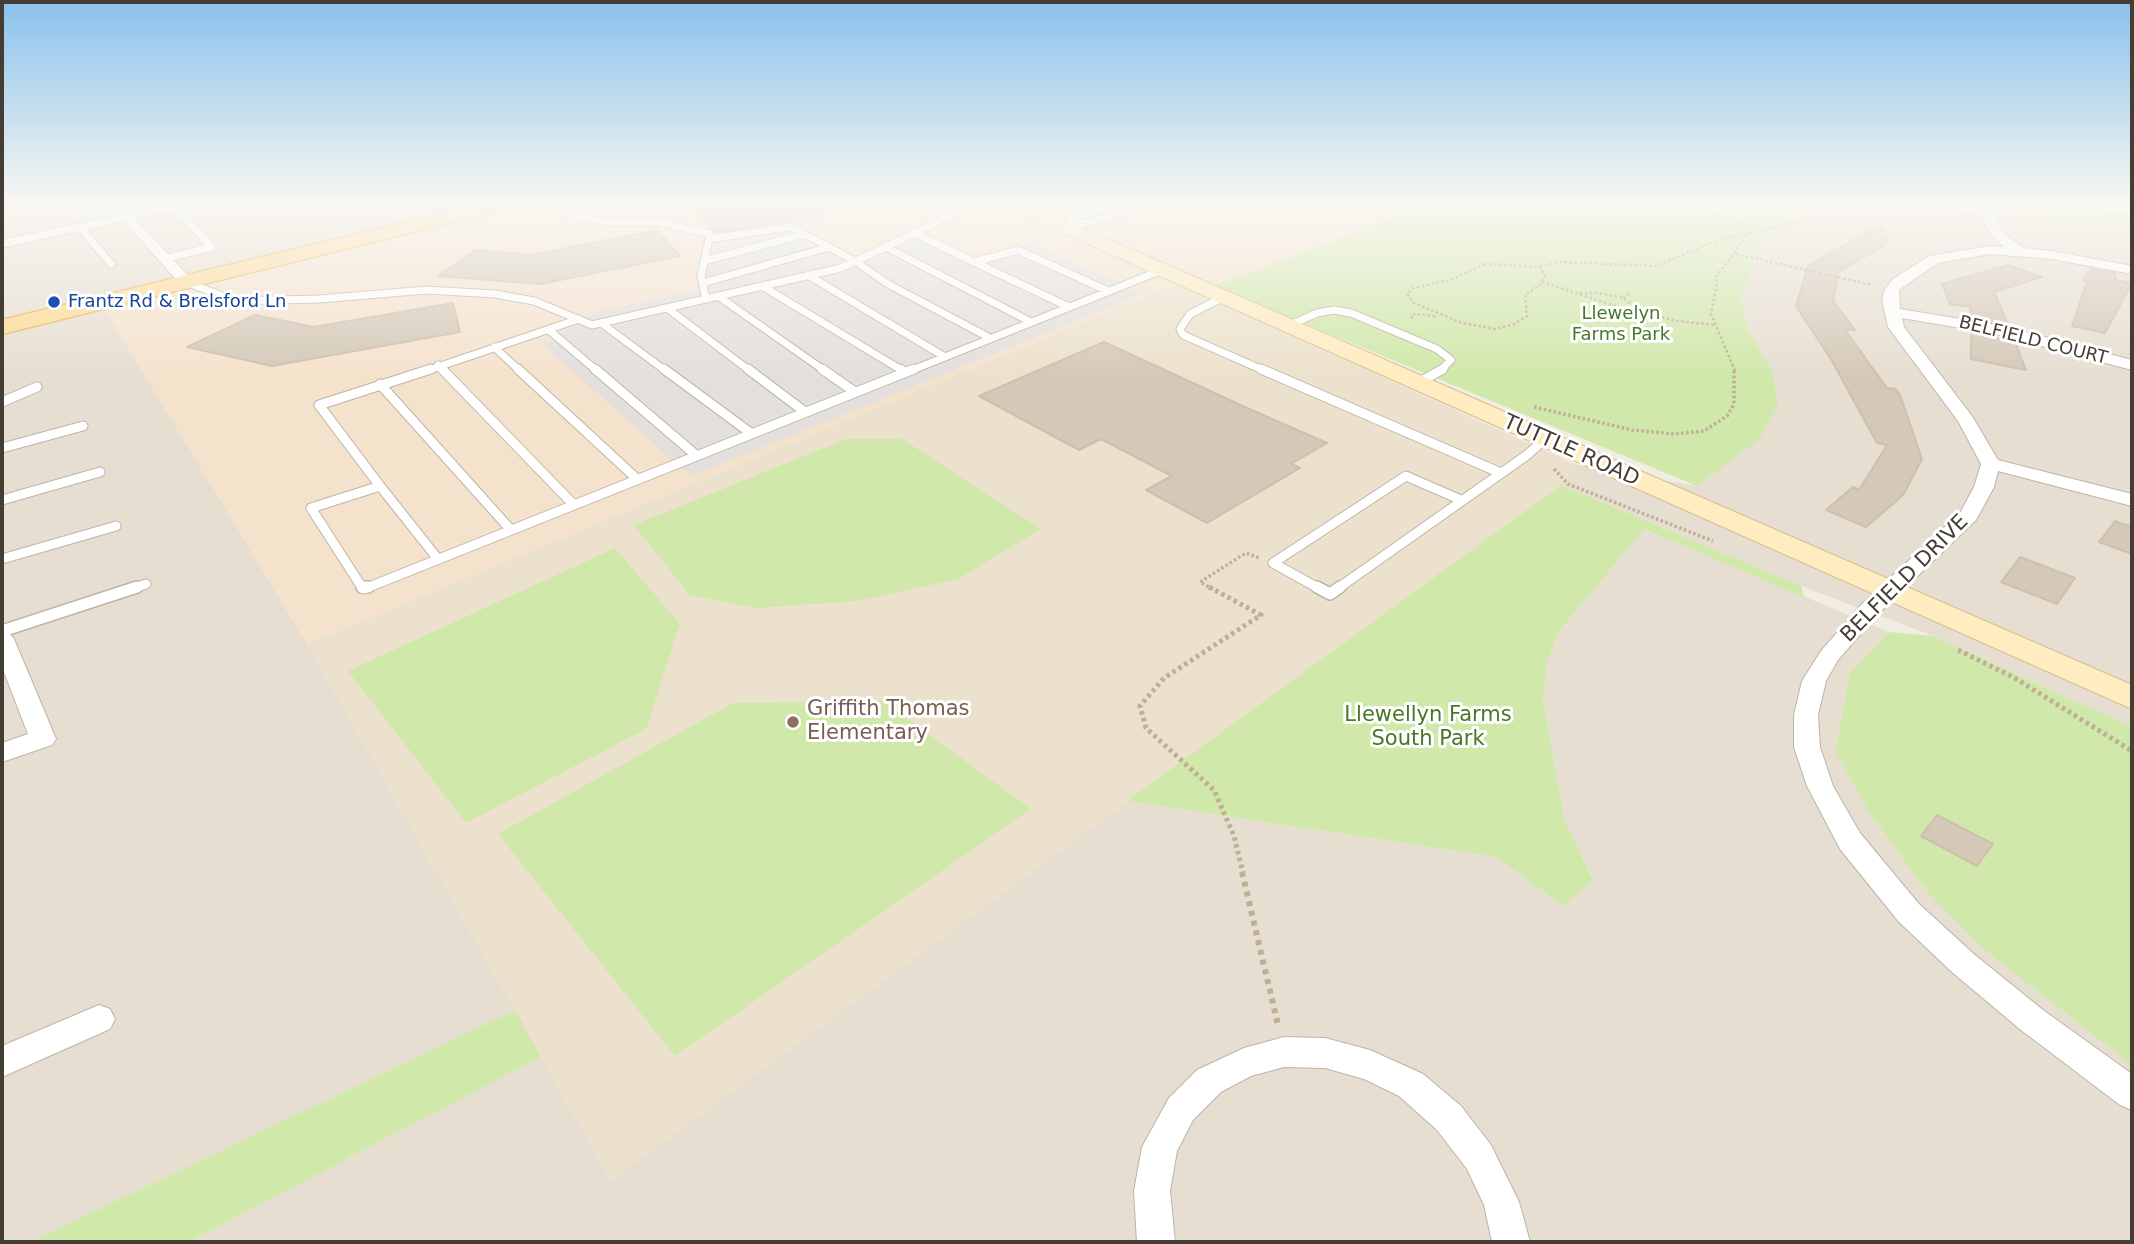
<!DOCTYPE html>
<html>
<head>
<meta charset="utf-8">
<style>
  body { margin:0 }
  #map { position:relative; width:2134px; height:1244px; overflow:hidden; background:#f2ede3; font-family:"DejaVu Sans",sans-serif }
  canvas { display:block }
  .frame { position:absolute; inset:0; border:4px solid #443d33; pointer-events:none }
</style>
</head>
<body>
<div id="map">
<canvas width="2134" height="1244"></canvas>
<div class="frame"></div>
</div>
<script>
const g = document.querySelector('canvas').getContext('2d');
g.lineJoin = 'round';
function fillPath(path, color) { g.fillStyle = color; g.fill(path, 'evenodd'); }
const toPath = rows => new Path2D(rows.map(r => 'M' + r).join(''));
function trace(path, color, width, dash) { g.strokeStyle = color; g.lineWidth = width; g.lineCap = dash ? 'butt' : 'round'; g.setLineDash(dash || []); g.stroke(path); }
function write(font, color, halo, rows, align = 'center') {
  g.font = font + ' "DejaVu Sans",sans-serif'; g.lineWidth = 6; g.setLineDash([]); g.textBaseline = 'middle'; g.strokeStyle = halo; g.fillStyle = color; for (const [text, x, y, turn = 0] of rows) {
    g.save(); g.translate(x, y); g.rotate((+turn || 0) * Math.PI / 180); g.textAlign = isNaN(turn) ? turn : align; if (halo) g.strokeText(text, 0, 0); g.fillText(text, 0, 0); g.restore();
  }
}
fillPath(toPath([
  [2,203,497,203,100,300,307,644,515,1010,30,1242,2,1242],
  [1941,211,2061,220,2132,232,2132,727,1933,636,1801,586,1561,485,1577,465,1697,486,1771,369,1749,330,1741,298,1762,242,1803,214],
  [1643,529,1889,632,1850,673,1835,750,1870,814,1929,894,1982,948,2132,1065,2132,1242,189,1242,541,1057,611,1180,1127,801,1496,857,1563,906,1593,879,1564,818,1543,700,1547,662,1559,631]
]), '#e6ded1');
fillPath(toPath([
  [497,203,1433,203,1196,293,1176,284,307,644,99,300]
]), '#f5e2cd');
fillPath(toPath([
  [1176,284,1577,465,1561,485,611,1181,307,644]
]), '#ece1cc');
fillPath(toPath([
  [1433,203,1773,203,1818,209,1833,203,1898,203,1957,205,1957,212,1803,214,1762,242,1741,298,1749,330,1771,369,1778,404,1760,439,1697,486,1214,286],
  [2030,203,2074,203,2132,215,2132,232,2061,220,2015,217,2019,208],
  [846,439,902,439,1041,529,958,579,858,601,756,608,690,595,634,525],
  [1561,485,1801,586,1804,597,1644,529,1559,631,1547,662,1543,700,1564,818,1593,880,1563,906,1496,857,1127,801],
  [615,548,680,624,646,729,466,823,348,671],
  [1889,632,1933,636,2132,727,2132,1065,1982,948,1929,894,1870,814,1835,751,1850,673],
  [883,701,1031,809,675,1056,498,834,733,703],
  [515,1010,541,1057,189,1242,30,1242]
]), '#d0e8aa');
fillPath(toPath([
  [917,230,976,259,1031,243,1105,276,1140,295,691,476,543,345,599,311,697,290,700,252,791,232,844,260]
]), '#e2dfdc');
const building = toPath([
  [737,203,820,203,821,216,716,232,710,228,697,209,737,203],
  [1879,225,1889,242,1838,273,1833,301,1855,330,1845,330,1887,388,1896,389,1900,395,1922,459,1903,495,1866,527,1826,510,1853,487,1859,490,1887,445,1877,443,1832,361,1796,306,1808,266,1879,225],
  [657,230,680,256,540,284,438,276,476,250,531,255,657,230],
  [2008,265,2042,277,1994,292,2008,325,1971,318,1970,307,1950,304,1942,284,2008,265],
  [2091,269,2115,273,2116,280,2132,283,2105,333,2072,326,2087,282,2083,281,2091,269],
  [453,303,460,332,272,366,187,347,255,315,314,327,453,303],
  [1971,332,2015,342,2026,370,1971,359,1971,332],
  [1104,342,1247,408,1327,443,1291,464,1300,468,1207,523,1146,490,1172,476,1101,439,1079,450,979,396,1104,342],
  [2115,521,2132,527,2132,554,2099,542,2115,521],
  [2020,557,2075,578,2057,604,2001,582,2020,557],
  [1937,815,1993,844,1977,866,1921,836,1937,815]
]);
fillPath(building, '#d4c8b8');
trace(building, '#cfbfab', 2);
const serviceFar2 = toPath([
  [553,203,572,215,607,222,659,222,710,234,701,276,706,299],
  [1064,226,1086,223,1137,207,1138,203],
  [1064,226,1073,218,1122,203],
  [80,227,111,264],
  [914,233,974,262,1018,250,1108,291],
  [709,239,791,227,855,261,888,284,990,338],
  [886,247,1031,322],
  [164,259,212,247,173,206],
  [704,261,805,234],
  [974,262,1069,307],
  [808,275,945,357],
  [186,282,235,301,319,299,427,290,495,294,534,301,592,325,841,268,934,224,968,203],
  [703,283,829,247],
  [762,286,903,371],
  [718,296,825,371],
  [1224,297,1190,314,1180,329,1183,335,1265,371],
  [667,308,750,371],
  [601,323,666,371],
  [1288,326,1317,313,1334,310,1351,313,1437,349,1451,360,1440,371],
  [550,331,597,371],
  [494,347,520,371],
  [438,365,444,371],
  [426,371,579,319],
  [910,371,1162,270]
]);
const serviceFar1 = toPath([
  [442,369,574,505],
  [518,369,637,479],
  [595,369,697,456],
  [664,369,752,434],
  [748,369,805,412],
  [822,369,855,392],
  [900,369,905,372],
  [1261,369,1501,473],
  [1418,383,1443,369],
  [380,384,511,530],
  [2,402,37,387],
  [2,448,83,426],
  [380,486,438,559],
  [2,500,100,472],
  [2,559,116,526],
  [131,589,146,584],
  [363,589,311,508,380,486,319,405,431,369],
  [364,589,914,369],
  [1320,589,1273,563,1406,476,1461,500],
  [1337,589,1527,455,1545,439]
]);
const service = toPath([
  [362,587,368,587],
  [1317,587,1330,594,1340,587],
  [2,631,137,587]
]);
const minor = toPath([
  [172,203,195,203,194,206,136,219,191,279,193,282,191,285,181,285,124,221,2,248,2,240,172,203],
  [1978,203,1990,203,1988,206,2003,233,2023,248,2052,251,2132,266,2132,274,2052,259,1990,254,1938,263,1899,290,1900,309,2003,326,2132,360,2132,370,1996,334,1902,318,1904,327,1972,416,1998,460,2132,494,2132,506,1998,471,1994,487,1976,520,1878,614,1838,660,1826,681,1818,715,1820,747,1833,786,1860,833,1919,904,1975,955,2043,1010,2132,1074,2132,1110,2120,1105,2021,1030,1953,973,1899,922,1840,849,1807,786,1794,747,1794,715,1802,681,1821,651,1862,604,1960,513,1974,487,1981,464,1958,421,1888,327,1882,299,1885,289,1893,279,1929,256,1990,246,2004,247,1991,235,1976,206,1978,203],
  [2,632,10,634,14,639,56,739,52,745,2,762,2,743,28,734,2,667,2,632],
  [99,1005,110,1009,115,1019,110,1029,2,1077,2,1046,99,1005],
  [1284,1037,1325,1038,1370,1050,1423,1074,1461,1106,1491,1145,1519,1202,1530,1242,1492,1242,1484,1205,1467,1169,1437,1130,1399,1096,1364,1079,1325,1068,1284,1067,1251,1076,1221,1092,1193,1120,1177,1151,1170,1191,1175,1242,1137,1242,1134,1191,1142,1147,1169,1098,1197,1070,1244,1048,1284,1037]
]);
const secondary = toPath([
  [1002,203,1025,203,2132,685,2132,709,1005,207,1002,203]
]);
const primary = toPath([
  [484,203,518,203,515,207,2,334,2,320,484,203]
]);
trace(serviceFar2, '#beb4a6', 9);
trace(serviceFar1, '#beb4a6', 11);
trace(service, '#beb4a6', 14);
trace(minor, '#beb4a6', 2);
trace(secondary, '#d4bf91', 2);
trace(primary, '#e6b55d', 3);
trace(toPath([
  [1736,254,1872,285],
  [1484,264,1540,267,1545,276,1539,286,1525,295,1527,316,1514,324,1495,329,1462,323,1414,303,1407,294,1413,288,1451,280,1484,264],
  [1540,267,1560,262,1655,266,1724,238,1749,234,1739,222,1688,203],
  [1542,282,1618,307,1678,321,1716,325],
  [1575,293,1598,293,1623,298,1639,309],
  [1623,298,1631,292],
  [1413,318,1411,317,1415,314,1435,316,1437,311],
  [1735,371,1711,314,1717,284,1715,278,1749,234,1803,220,1817,213,1816,208,1832,203]
]), '#c0af96', 2.5, [2.5, 2.5]);
trace(toPath([
  [1534,407,1632,430,1675,434,1704,431,1727,416,1734,404,1734,369],
  [1554,469,1568,484,1713,541],
  [1213,589,1200,582,1246,553,1259,558]
]), '#c0af96', 3.5, [2.5, 2.5]);
trace(toPath([
  [1209,587,1261,615,1164,678,1140,706,1146,728,1214,790,1234,836,1243,873],
  [1958,650,2013,677,2132,751]
]), '#c0af96', 5, [3.5, 3.5]);
trace(toPath([
  [1242,872,1278,1025]
]), '#c0af96', 6, [5, 5]);
trace(serviceFar2, '#fff', 7);
trace(serviceFar1, '#fff', 9);
trace(service, '#fff', 11);
fillPath(minor, '#fff');
fillPath(secondary, '#ffecc0');
fillPath(primary, '#ffd98f');
const sky = g.createLinearGradient(0, 0, 0, 377);
sky.addColorStop(0, '#8ac1ec');
sky.addColorStop(0.54, '#f9f7f2');
sky.addColorStop(1, '#f9f7f200');
g.fillStyle = sky;
g.fillRect(0, 0, 2134, 377);
for (const [x, y, r, color] of [
  [54,302,7,"#1a4fb4"],
  [793,722,7,"#8d6e63"]
]) { const dot = new Path2D(); dot.arc(x, y, r, 0, 2 * Math.PI); g.fillStyle = color; g.fill(dot); trace(dot, '#fff', 2.5); }
write('18px', '#164399', '#fff', [
  ["Frantz Rd & Brelsford Ln",68,302]
], 'left');
write('18px', '#497726', '#fff', [
  ["Llewelyn",1621,314],
  ["Farms Park",1621,335]
]);
write('18px', '#443d33', '#fff', [
  ["BELFIELD COURT",2033,341,14]
]);
write('21px', '#443d33', '#fff', [
  ["TUTTLE ROAD",1571,451,24],
  ["BELFIELD DRIVE",1905,579,-45]
]);
write('21px', '#785e54', '#fff', [
  ["Griffith Thomas",807,710],
  ["Elementary",807,734]
], 'left');
write('21px', '#497726', '#fff', [
  ["Llewellyn Farms",1428,716],
  ["South Park",1428,740]
]);
</script>
</body>
</html>
